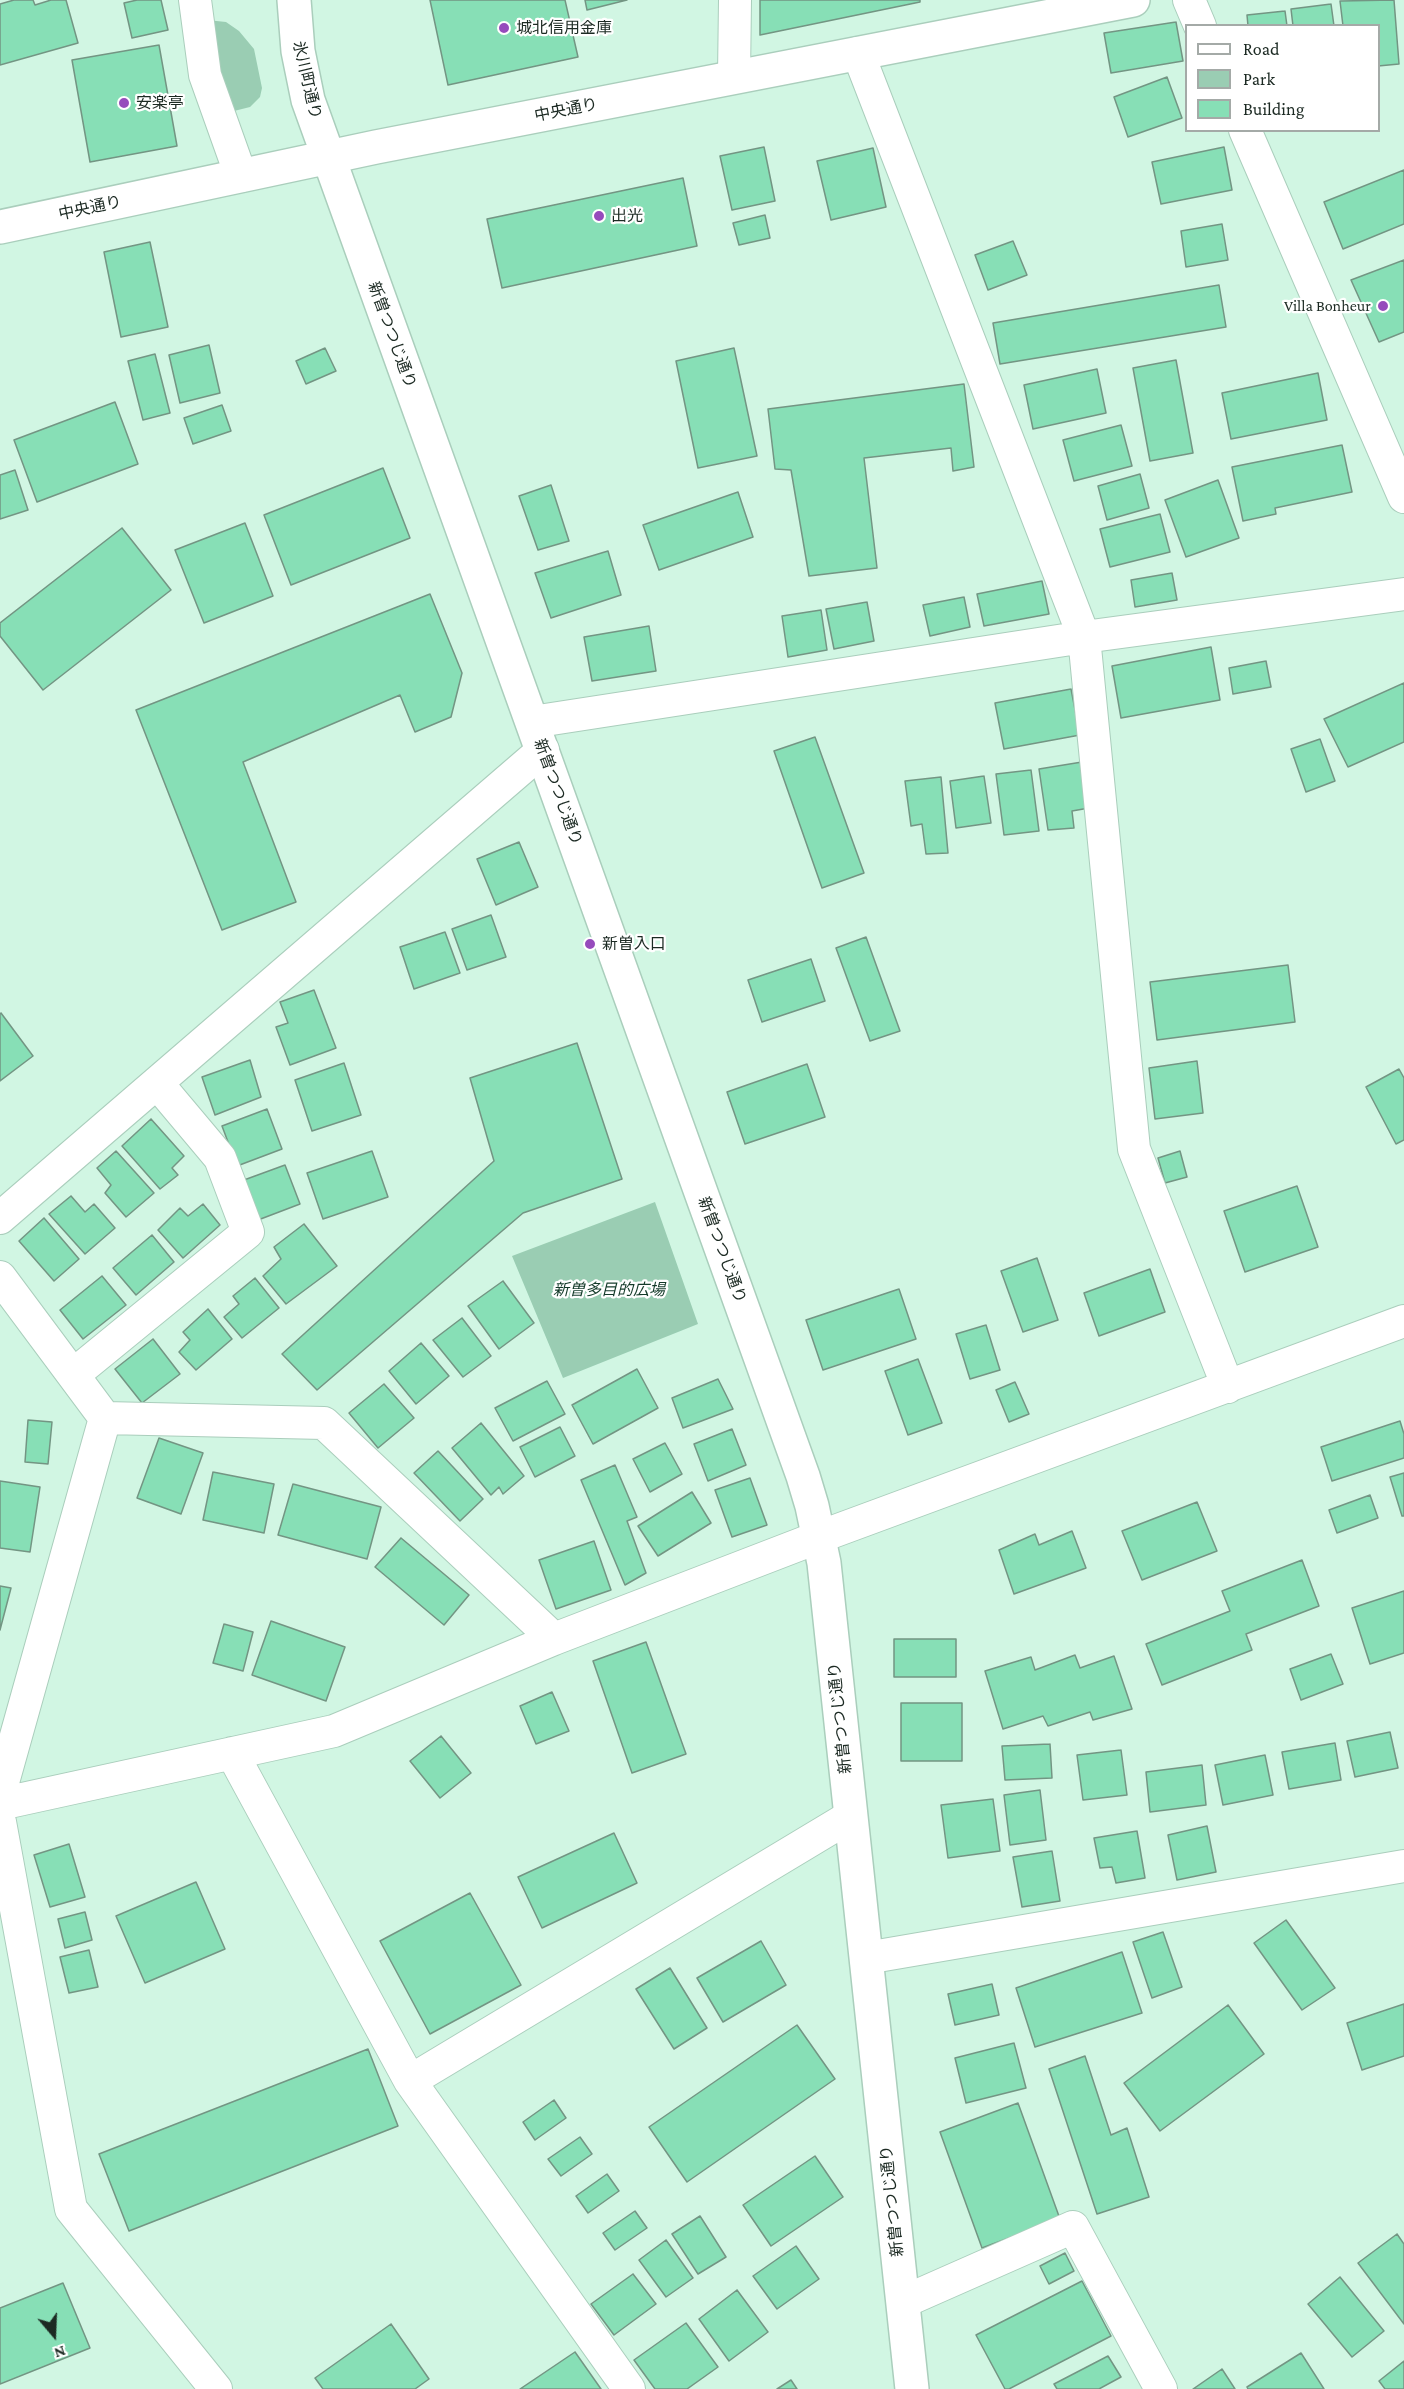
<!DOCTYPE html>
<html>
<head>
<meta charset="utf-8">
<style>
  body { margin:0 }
  #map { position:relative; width:1404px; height:2389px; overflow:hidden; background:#d1f6e3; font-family:"Crimson Pro",serif }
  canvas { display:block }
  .legend { position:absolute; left:1185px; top:24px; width:195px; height:108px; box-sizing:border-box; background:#fff; border:2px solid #a4aaa7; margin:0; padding:8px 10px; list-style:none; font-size:18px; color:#1c2a23 }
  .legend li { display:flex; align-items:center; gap:12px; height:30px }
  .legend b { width:30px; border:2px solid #a4aaa7 }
  .north { position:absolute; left:24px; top:2305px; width:60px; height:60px; -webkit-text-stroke:4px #fff; paint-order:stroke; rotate:161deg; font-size:16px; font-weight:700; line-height:24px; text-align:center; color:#1c2a23 }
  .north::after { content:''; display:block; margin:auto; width:21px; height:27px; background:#1c2a23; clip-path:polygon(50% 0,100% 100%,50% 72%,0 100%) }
</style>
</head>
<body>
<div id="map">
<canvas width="1404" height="2389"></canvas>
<ul class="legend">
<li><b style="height:8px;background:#fff"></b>Road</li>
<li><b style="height:16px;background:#9acdb3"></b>Park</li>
<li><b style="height:16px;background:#87dfb6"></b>Building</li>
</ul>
<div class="north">N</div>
</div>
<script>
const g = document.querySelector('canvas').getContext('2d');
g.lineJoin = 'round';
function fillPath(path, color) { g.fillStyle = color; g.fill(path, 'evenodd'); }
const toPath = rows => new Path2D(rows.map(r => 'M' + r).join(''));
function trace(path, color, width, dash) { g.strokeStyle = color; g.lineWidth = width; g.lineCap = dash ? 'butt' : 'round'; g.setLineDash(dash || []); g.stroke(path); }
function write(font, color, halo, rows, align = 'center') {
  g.font = font + ' "Crimson Pro","Noto Sans JP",serif'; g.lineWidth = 4.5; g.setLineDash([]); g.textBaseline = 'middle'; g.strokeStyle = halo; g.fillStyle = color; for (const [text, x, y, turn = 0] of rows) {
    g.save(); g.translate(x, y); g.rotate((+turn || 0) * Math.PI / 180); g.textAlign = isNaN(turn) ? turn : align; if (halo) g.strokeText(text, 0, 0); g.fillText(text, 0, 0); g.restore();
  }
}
fillPath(toPath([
  [207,20,226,22,239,31,254,49,262,88,260,97,250,107,230,112],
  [655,1202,698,1324,563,1378,512,1256]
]), '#9acdb3');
const building = toPath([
  [14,0,33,0,35,5,51,0,66,0,78,43,0,65,0,4,14,0],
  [137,0,161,0,168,30,132,38,124,3,137,0],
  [430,0,565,0,578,57,448,85,430,0],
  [585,0,627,0,587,10,585,0],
  [760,0,920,0,920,2,760,35,760,0],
  [1394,0,1399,64,1378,66,1378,26,1343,26,1340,1,1394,0],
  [1331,4,1334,26,1293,26,1291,9,1331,4],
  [1285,11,1287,26,1248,26,1247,15,1285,11],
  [1176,22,1183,61,1111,73,1104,33,1176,22],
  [159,45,177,146,90,162,72,60,159,45],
  [1167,77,1182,118,1128,137,1114,97,1167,77],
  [764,147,775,201,732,210,720,156,764,147],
  [1224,147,1232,190,1161,204,1152,162,1224,147],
  [873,148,886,207,831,220,817,161,873,148],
  [1404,170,1404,224,1343,249,1324,202,1404,170],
  [683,178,697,246,502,288,487,219,683,178],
  [765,215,770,238,739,245,733,223,765,215],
  [1222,224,1228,260,1186,267,1181,231,1222,224],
  [1013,241,1027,275,988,290,975,255,1013,241],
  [150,242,168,327,121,337,104,252,150,242],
  [1404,260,1404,332,1379,342,1351,280,1404,260],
  [1219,285,1226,327,1000,364,993,323,1219,285],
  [209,345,220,393,180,403,169,355,209,345],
  [325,348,336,371,306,384,296,361,325,348],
  [734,348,757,456,698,468,676,361,734,348],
  [155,354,170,413,143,420,128,361,155,354],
  [1176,360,1193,453,1150,461,1133,368,1176,360],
  [1097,369,1106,413,1033,429,1024,385,1097,369],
  [1318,373,1327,420,1231,439,1222,393,1318,373],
  [964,384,974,467,953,471,951,448,864,458,877,568,809,576,791,470,775,469,768,409,964,384],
  [115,402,138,464,37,502,14,440,115,402],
  [222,405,231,431,193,444,184,418,222,405],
  [1121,425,1132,466,1074,481,1063,440,1121,425],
  [1342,445,1352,492,1275,508,1276,514,1243,521,1232,467,1342,445],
  [383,468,410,538,291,585,264,515,383,468],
  [15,470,28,510,0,519,0,475,15,470],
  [1140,474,1149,508,1107,520,1098,486,1140,474],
  [1218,480,1239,538,1186,557,1165,500,1218,480],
  [551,485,569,541,538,550,519,496,551,485],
  [738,492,753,537,659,570,643,525,738,492],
  [1160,514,1170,552,1110,567,1100,529,1160,514],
  [245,523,273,596,204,623,175,550,245,523],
  [122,528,171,590,43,690,0,636,0,623,122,528],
  [608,551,621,595,551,618,535,573,608,551],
  [1172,573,1177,600,1135,607,1131,580,1172,573],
  [1042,581,1049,614,984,626,977,594,1042,581],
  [430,594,462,673,451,717,415,732,400,695,243,762,296,902,222,930,136,710,430,594],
  [964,597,970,627,930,636,923,605,964,597],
  [867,602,874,641,834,649,826,609,867,602],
  [821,610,827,650,788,657,782,616,821,610],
  [649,626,656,671,592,681,584,637,649,626],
  [1211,647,1220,700,1121,718,1112,666,1211,647],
  [1266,661,1271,687,1233,694,1229,668,1266,661],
  [1404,683,1404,742,1348,767,1324,719,1404,683],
  [1071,689,1080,735,1004,749,995,703,1071,689],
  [815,737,864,873,822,888,774,751,815,737],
  [1320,739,1335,781,1306,792,1291,749,1320,739],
  [1082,762,1089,808,1072,811,1074,828,1048,830,1039,769,1082,762],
  [1031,770,1039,831,1004,835,996,774,1031,770],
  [984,776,991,823,956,828,950,781,984,776],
  [941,777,948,853,926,854,922,824,911,826,905,781,941,777],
  [519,842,538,887,496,905,477,859,519,842],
  [491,915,506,957,467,970,452,929,491,915],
  [445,932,460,973,414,989,400,947,445,932],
  [866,937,900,1031,870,1041,836,948,866,937],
  [811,959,825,1001,762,1022,748,980,811,959],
  [1288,965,1295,1022,1157,1040,1150,982,1288,965],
  [314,990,336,1048,290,1065,276,1027,288,1023,280,1002,314,990],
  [1,1013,33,1056,0,1081,0,1014,1,1013],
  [577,1043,622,1179,523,1213,317,1390,282,1354,494,1161,470,1078,577,1043],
  [250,1060,261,1097,215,1115,202,1077,250,1060],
  [1197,1061,1203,1113,1155,1119,1149,1068,1197,1061],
  [344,1063,361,1115,312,1131,295,1080,344,1063],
  [807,1064,825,1117,745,1144,727,1092,807,1064],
  [1399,1069,1404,1078,1404,1140,1396,1144,1366,1087,1399,1069],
  [267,1109,282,1149,237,1166,222,1126,267,1109],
  [151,1119,184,1156,172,1168,178,1175,160,1189,122,1146,151,1119],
  [116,1151,154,1193,126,1217,105,1193,111,1185,97,1168,116,1151],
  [372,1151,388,1197,323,1219,307,1173,372,1151],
  [1180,1151,1187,1177,1165,1183,1158,1158,1180,1151],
  [285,1165,300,1204,258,1220,244,1180,285,1165],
  [1297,1186,1318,1247,1245,1272,1224,1211,1297,1186],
  [71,1196,85,1212,94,1204,115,1228,85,1254,49,1214,71,1196],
  [203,1204,220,1225,183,1258,158,1230,180,1208,188,1216,203,1204],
  [44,1218,79,1259,54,1281,19,1241,44,1218],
  [304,1224,337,1266,286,1304,263,1276,281,1259,274,1247,304,1224],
  [152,1235,174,1262,136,1295,113,1268,152,1235],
  [1037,1258,1058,1320,1023,1332,1001,1271,1037,1258],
  [1150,1269,1165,1312,1099,1336,1084,1293,1150,1269],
  [102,1276,126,1305,83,1339,60,1310,102,1276],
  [255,1278,279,1308,242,1338,224,1317,239,1304,233,1296,255,1278],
  [503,1281,534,1323,499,1349,468,1306,503,1281],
  [899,1289,916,1339,823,1370,806,1320,899,1289],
  [208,1309,232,1339,196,1370,179,1352,190,1340,183,1332,208,1309],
  [462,1318,491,1356,463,1377,433,1340,462,1318],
  [986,1325,1000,1370,970,1379,956,1334,986,1325],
  [153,1339,180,1374,142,1403,115,1369,153,1339],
  [421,1343,449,1376,416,1404,389,1371,421,1343],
  [918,1359,942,1423,908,1435,885,1371,918,1359],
  [637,1369,658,1408,593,1444,572,1405,637,1369],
  [718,1379,733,1409,683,1428,672,1398,718,1379],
  [547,1381,565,1414,513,1441,495,1408,547,1381],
  [1015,1382,1029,1414,1009,1422,996,1390,1015,1382],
  [384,1384,414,1418,378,1448,349,1413,384,1384],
  [28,1420,52,1422,48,1464,25,1462,28,1420],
  [1400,1421,1404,1434,1404,1458,1332,1481,1321,1447,1400,1421],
  [481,1423,524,1476,503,1494,499,1487,491,1495,452,1448,481,1423],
  [560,1427,575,1456,535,1477,520,1447,560,1427],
  [732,1429,746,1465,708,1481,694,1444,732,1429],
  [159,1438,203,1453,181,1514,137,1498,159,1438],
  [665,1443,682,1474,650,1492,633,1459,665,1443],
  [438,1451,483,1499,460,1521,414,1473,438,1451],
  [615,1465,637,1517,627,1521,646,1573,625,1585,581,1480,615,1465],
  [213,1472,274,1484,264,1533,203,1520,213,1472],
  [1404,1473,1404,1516,1402,1516,1390,1477,1404,1473],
  [750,1478,767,1525,732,1537,715,1490,750,1478],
  [0,1481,40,1487,30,1552,0,1548,0,1481],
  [293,1484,381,1507,367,1559,278,1535,293,1484],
  [692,1492,711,1523,658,1556,638,1526,692,1492],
  [1370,1495,1378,1518,1337,1533,1329,1510,1370,1495],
  [1197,1502,1217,1551,1142,1580,1122,1531,1197,1502],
  [1072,1531,1086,1568,1014,1594,999,1550,1035,1534,1039,1545,1072,1531],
  [401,1538,469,1595,444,1625,375,1567,401,1538],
  [594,1541,611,1590,556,1609,539,1560,594,1541],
  [1302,1560,1319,1606,1246,1634,1252,1650,1162,1685,1146,1644,1230,1611,1222,1591,1302,1560],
  [0,1586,11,1588,0,1630,0,1586],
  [1404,1591,1404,1653,1370,1664,1352,1608,1404,1591],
  [271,1621,345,1647,326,1701,252,1675,271,1621],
  [224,1624,253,1632,243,1671,213,1663,224,1624],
  [894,1639,956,1639,956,1677,894,1677,894,1639],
  [646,1642,686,1754,632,1773,593,1661,646,1642],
  [1331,1654,1343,1684,1301,1700,1290,1669,1331,1654],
  [1075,1655,1080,1668,1114,1656,1132,1709,1093,1720,1090,1712,1048,1726,1043,1716,1003,1729,985,1671,1031,1657,1035,1670,1075,1655],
  [552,1692,569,1731,536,1744,520,1706,552,1692],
  [901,1703,962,1703,962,1761,901,1761,901,1703],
  [1390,1732,1398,1768,1355,1777,1347,1741,1390,1732],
  [441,1736,471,1773,440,1798,410,1761,441,1736],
  [1335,1743,1341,1780,1289,1789,1282,1752,1335,1743],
  [1050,1744,1052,1778,1005,1780,1002,1746,1050,1744],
  [1121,1750,1127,1795,1083,1800,1077,1755,1121,1750],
  [1265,1755,1273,1795,1223,1805,1215,1765,1265,1755],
  [1202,1765,1206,1805,1150,1812,1146,1772,1202,1765],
  [1040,1790,1046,1840,1010,1845,1004,1795,1040,1790],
  [993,1799,1000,1851,948,1858,941,1805,993,1799],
  [1207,1826,1216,1872,1177,1880,1168,1835,1207,1826],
  [1137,1831,1145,1878,1116,1883,1112,1867,1100,1868,1094,1838,1137,1831],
  [614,1833,637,1883,542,1928,518,1877,614,1833],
  [69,1844,85,1897,50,1907,34,1855,69,1844],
  [1052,1851,1060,1901,1022,1907,1013,1857,1052,1851],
  [196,1882,225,1949,145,1983,116,1916,196,1882],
  [470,1893,521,1985,430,2034,380,1941,470,1893],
  [85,1912,92,1940,65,1948,58,1919,85,1912],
  [1286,1920,1335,1988,1302,2010,1254,1943,1286,1920],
  [1163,1932,1182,1987,1152,1998,1133,1942,1163,1932],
  [761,1941,786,1985,723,2022,697,1978,761,1941],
  [89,1950,98,1987,69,1993,60,1957,89,1950],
  [1122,1952,1142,2013,1035,2047,1016,1988,1122,1952],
  [670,1968,707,2028,674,2049,636,1989,670,1968],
  [992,1984,999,2015,955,2025,948,1994,992,1984],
  [1404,2004,1404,2056,1362,2070,1347,2023,1404,2004],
  [1228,2005,1264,2054,1160,2131,1124,2083,1228,2005],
  [797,2025,835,2079,687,2182,649,2127,797,2025],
  [1014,2043,1026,2088,966,2103,955,2058,1014,2043],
  [368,2049,398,2126,129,2231,99,2154,368,2049],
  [1085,2056,1111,2135,1127,2128,1149,2197,1097,2214,1049,2069,1085,2056],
  [554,2100,566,2118,535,2140,523,2122,554,2100],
  [1018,2103,1060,2219,982,2248,940,2132,1018,2103],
  [580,2137,592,2154,561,2176,548,2159,580,2137],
  [815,2156,843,2197,771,2246,743,2205,815,2156],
  [607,2174,619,2191,588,2213,576,2196,607,2174],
  [635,2211,647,2228,615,2250,603,2233,635,2211],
  [700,2216,726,2257,698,2274,672,2234,700,2216],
  [1397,2234,1404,2244,1404,2324,1358,2263,1397,2234],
  [666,2240,693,2278,666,2297,639,2260,666,2240],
  [796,2246,819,2279,777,2309,753,2276,796,2246],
  [1065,2253,1074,2271,1049,2284,1040,2266,1065,2253],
  [633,2274,656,2304,614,2335,591,2304,633,2274],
  [1340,2277,1384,2331,1352,2357,1308,2304,1340,2277],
  [1082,2281,1111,2336,1009,2389,1005,2389,976,2335,1082,2281],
  [63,2283,90,2348,0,2384,0,2308,63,2283],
  [737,2290,768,2332,729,2361,699,2319,737,2290],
  [686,2323,718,2367,687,2389,655,2389,634,2360,686,2323],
  [391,2324,429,2379,415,2389,323,2389,315,2378,391,2324],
  [575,2352,601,2389,520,2389,575,2352],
  [1301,2353,1324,2389,1248,2389,1247,2387,1301,2353],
  [1108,2356,1121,2377,1099,2389,1057,2389,1054,2384,1108,2356],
  [1404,2361,1404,2389,1385,2389,1379,2381,1404,2361],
  [1222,2369,1235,2389,1193,2389,1222,2369],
  [791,2380,797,2389,777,2389,791,2380]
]);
fillPath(building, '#87dfb6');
trace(building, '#739583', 1.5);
const minor = toPath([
  [195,0,205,75,241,176],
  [1189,0,1200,26],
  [858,53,1084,637,1134,1149,1228,1387],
  [734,76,735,0],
  [1245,130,1404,497],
  [532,722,1084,637,1404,594],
  [0,1218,543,750],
  [0,1277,105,1418,0,1793],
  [73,1375,248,1232,220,1158,157,1083],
  [105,1418,324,1423,554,1639],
  [232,1753,410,2081,629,2389],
  [0,1804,334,1731,554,1639,819,1537,1404,1321],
  [0,1822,71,2209,216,2389],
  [866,1958,1404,1866],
  [410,2081,851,1816],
  [903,2302,1073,2227,1161,2389]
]);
const tertiary = toPath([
  [294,0,298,51,308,100,803,1476,812,1506,824,1563,912,2389],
  [0,227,376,147,1133,0]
]);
trace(minor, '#aacebc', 34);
trace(tertiary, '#aacebc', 36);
trace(minor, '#fff', 32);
trace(tertiary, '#fff', 33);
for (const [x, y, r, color] of [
  [504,28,6,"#964bbc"],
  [124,103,6,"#964bbc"],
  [599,216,6,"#964bbc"],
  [1383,306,6,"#964bbc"],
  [590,944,6,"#964bbc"]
]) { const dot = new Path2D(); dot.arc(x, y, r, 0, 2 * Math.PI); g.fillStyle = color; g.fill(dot); trace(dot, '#fff', 2); }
write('16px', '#1c2a23', '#fff', [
  ["城北信用金庫",516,28],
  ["安楽亭",136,103],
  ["出光",611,216],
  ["Villa Bonheur",1371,306,"right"],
  ["新曽入口",602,944]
], 'left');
write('16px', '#1c2a23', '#fff', [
  ["氷川町通り",307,80,77],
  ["中央通り",566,110,-11],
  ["中央通り",90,208,-12],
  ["新曽つつじ通り",392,335,70],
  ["新曽つつじ通り",558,792,70],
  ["新曽つつじ通り",722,1250,70],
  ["新曽つつじ通り",840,1718,-96],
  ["新曽つつじ通り",892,2201,-96]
]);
write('italic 16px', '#133a29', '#fff', [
  ["新曽多目的広場",609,1290]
]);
</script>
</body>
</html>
